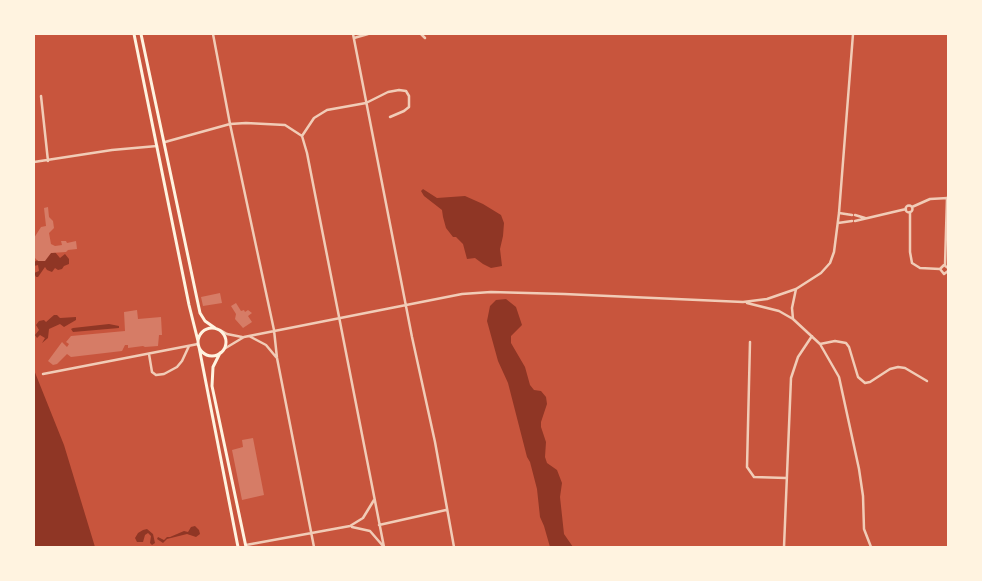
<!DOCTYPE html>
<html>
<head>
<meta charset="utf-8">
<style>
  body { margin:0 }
  #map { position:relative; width:982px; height:581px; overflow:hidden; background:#c8553d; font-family:Helvetica,sans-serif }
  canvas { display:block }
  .frame { position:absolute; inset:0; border:35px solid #fff3e0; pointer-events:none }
</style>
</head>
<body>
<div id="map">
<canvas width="982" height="581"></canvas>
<div class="frame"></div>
</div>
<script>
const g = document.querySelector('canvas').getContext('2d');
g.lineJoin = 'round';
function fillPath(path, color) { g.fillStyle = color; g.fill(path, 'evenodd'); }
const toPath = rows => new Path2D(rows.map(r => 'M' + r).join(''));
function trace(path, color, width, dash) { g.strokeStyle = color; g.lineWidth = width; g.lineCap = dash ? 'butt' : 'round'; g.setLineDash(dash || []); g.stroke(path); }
fillPath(toPath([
  [423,189,437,198,465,196,483,204,501,215,504,223,503,236,500,249,502,266,491,268,483,264,475,258,467,259,463,244,456,237,453,237,446,228,443,217,442,210,424,196,421,191],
  [55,252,60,258,65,254,69,259,69,264,64,266,62,269,58,270,55,268,52,272,47,270,45,267,38,277,36,277,34,273,39,271,38,265,34,266,34,262,51,253],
  [506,299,516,307,522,325,511,336,511,343,525,367,530,385,534,390,541,391,546,397,547,404,541,422,541,427,546,442,545,457,547,463,557,470,562,483,560,497,564,534,573,547,550,547,544,526,540,517,537,489,530,462,527,457,508,383,498,361,487,321,490,306,496,300],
  [54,315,57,315,60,318,76,317,76,320,64,327,60,324,49,329,48,338,42,343,45,338,40,335,37,338,35,335,39,330,36,325,39,321,44,320,46,322],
  [109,324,119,326,119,328,73,332,71,329,73,328],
  [34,370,64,445,95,547,34,547],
  [195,526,199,530,200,534,196,537,187,534,167,539,163,543,157,539,158,537,164,540,167,537,170,537,184,531,188,532,191,527],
  [147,529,153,534,155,543,152,545,150,543,151,536,148,533,145,535,143,542,137,542,135,538,138,533,143,530]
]), '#8f3625');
fillPath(toPath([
  [48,207,49,217,53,221,54,228,49,233,51,244,55,246,62,245,61,241,66,241,67,243,76,241,77,249,68,250,66,252,51,253,45,261,38,261,34,257,34,238,41,227,46,226,44,208],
  [220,293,222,303,203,306,201,297],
  [236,303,241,311,244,310,245,312,248,310,252,313,248,316,252,322,243,328,235,319,236,314,231,306],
  [137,310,138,319,161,317,162,335,159,335,158,346,145,347,143,346,128,348,128,345,125,345,122,351,71,357,67,354,57,364,53,365,48,361,62,342,67,347,69,344,66,342,71,336,125,331,124,312],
  [253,438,264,495,242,500,232,450,243,447,242,440]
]), '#d67c66');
trace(toPath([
  [213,34,230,124,274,330,277,358,314,547],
  [353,34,412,337,435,442,454,547],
  [421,34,425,38],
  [354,38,368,34],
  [41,96,48,161],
  [302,136,314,118,327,110,366,103,388,92,399,90,406,91,409,96,409,107,404,111,390,117],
  [165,142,230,124,246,123,285,125,302,136,307,153,384,547],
  [34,162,112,150,157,146],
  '905.5 209a3.5 3.5 0 1 1 7 0a3.5 3.5 0 1 1-7 0Z',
  [912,207,930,199,948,198],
  [910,212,910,252,912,263,920,268,940,269],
  [839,213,852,215],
  [855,215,865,218],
  [855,221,906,209],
  [838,223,852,221],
  [945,265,947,198],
  [948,268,944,265,940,269,944,274,948,271],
  [747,303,779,311,793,319,820,344,839,377,859,469,863,496,864,529,871,547],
  [793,319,792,308,796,289],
  [220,330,227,334,242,337],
  [249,336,266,345,276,357],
  [750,342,747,467,754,477,786,478],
  [820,344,835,341,846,343,849,347,858,377,865,383,870,382,890,369,898,367,905,368,927,381],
  [224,349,244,337,462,294,491,292,564,294,743,302,767,299,796,289,821,273,830,263,834,252,839,213,853,34],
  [149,354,152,372,156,375,164,374,177,367,182,361,189,346],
  [43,374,198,344],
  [379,525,446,510],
  [352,527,370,531,383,546],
  [246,545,350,526,363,518,374,500],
  [784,547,791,378,798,357,812,336]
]), '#f1ccb7', 2.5);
trace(toPath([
  [134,34,189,305,198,341],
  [141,34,200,313,205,321,215,328],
  '198 342a14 14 0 1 1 28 0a14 14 0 1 1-28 0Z',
  [199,347,238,547],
  [220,353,213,367,212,386,246,547]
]), '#fff3e0', 3);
</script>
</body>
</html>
